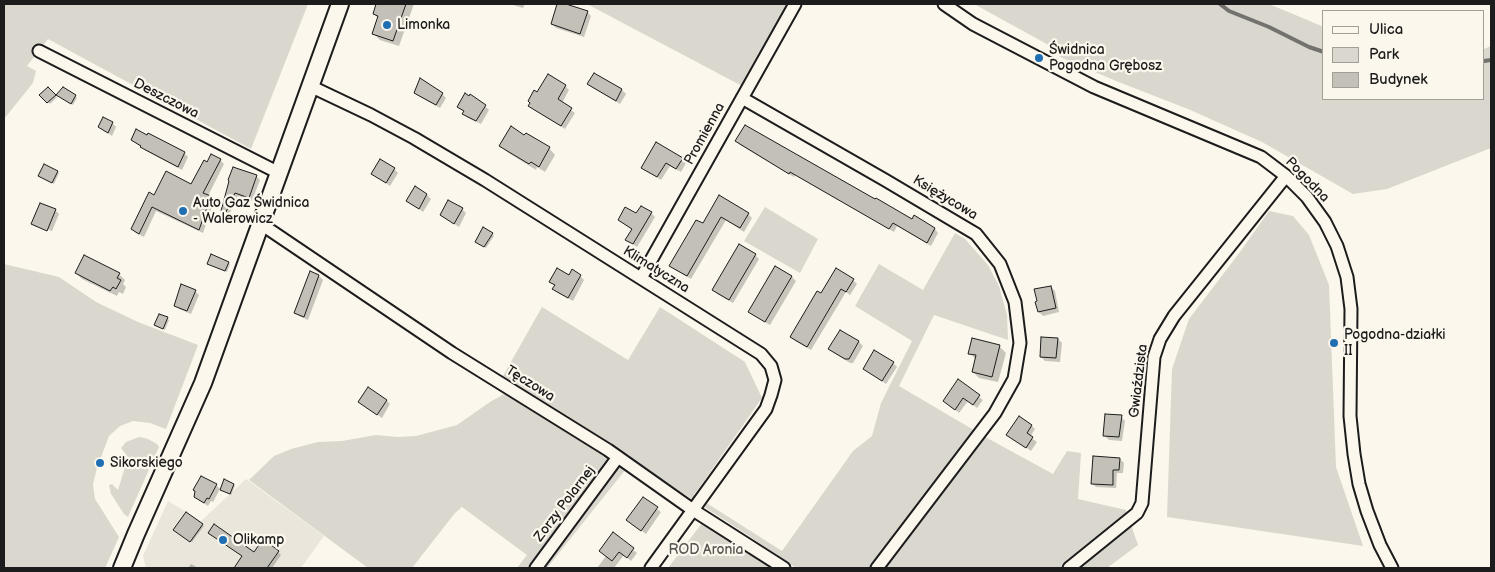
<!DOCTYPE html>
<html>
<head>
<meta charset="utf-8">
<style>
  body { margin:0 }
  #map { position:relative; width:1495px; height:572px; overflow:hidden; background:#fbf7ec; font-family:"Balsamiq Sans",sans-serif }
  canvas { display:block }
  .frame { position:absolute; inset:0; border:5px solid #1c1c1c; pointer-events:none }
  .legend { position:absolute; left:1322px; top:10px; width:162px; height:90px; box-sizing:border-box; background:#fbf7ec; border:1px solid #a29f99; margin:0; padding:6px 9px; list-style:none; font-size:15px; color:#1c1c1c }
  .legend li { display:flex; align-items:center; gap:10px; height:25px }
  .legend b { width:25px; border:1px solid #a29f99 }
</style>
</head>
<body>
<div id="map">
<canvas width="1495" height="572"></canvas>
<div class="frame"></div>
<ul class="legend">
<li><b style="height:6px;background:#fbf7ec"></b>Ulica</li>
<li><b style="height:14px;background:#dad7ce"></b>Park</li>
<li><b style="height:14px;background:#c3c0b8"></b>Budynek</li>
</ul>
</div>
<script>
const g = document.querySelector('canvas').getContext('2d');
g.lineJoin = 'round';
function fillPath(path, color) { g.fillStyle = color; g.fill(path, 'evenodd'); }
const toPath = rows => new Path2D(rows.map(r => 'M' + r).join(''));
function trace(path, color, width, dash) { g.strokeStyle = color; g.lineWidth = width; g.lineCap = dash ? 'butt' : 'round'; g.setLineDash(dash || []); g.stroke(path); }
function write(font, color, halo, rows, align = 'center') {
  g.font = font + ' "Balsamiq Sans",sans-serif'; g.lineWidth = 4.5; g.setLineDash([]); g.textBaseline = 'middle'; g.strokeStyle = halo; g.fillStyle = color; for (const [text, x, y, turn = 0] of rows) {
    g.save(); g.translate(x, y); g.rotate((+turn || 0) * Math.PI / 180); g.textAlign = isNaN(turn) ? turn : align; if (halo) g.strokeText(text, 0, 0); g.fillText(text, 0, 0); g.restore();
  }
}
fillPath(toPath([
  [246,479,324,536,301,568,146,568,143,556,168,501,201,521]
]), '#eae6dc');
fillPath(toPath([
  [4,4,308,4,251,149,48,39,27,66,36,71,33,83,4,119],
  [587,4,787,4,742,86],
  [974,4,1269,4,1324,27,1324,99,1484,99,1484,49,1491,46,1491,148,1387,189,1353,194,1262,142,1188,109,1116,81,1060,57,1054,48],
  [765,207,818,239,800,273,744,241],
  [1269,211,1293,216,1309,235,1329,285,1336,467,1363,546,1167,517,1172,369,1189,319,1240,252],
  [955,233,965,239,988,265,999,286,1007,315,1008,340,934,315,899,386,989,439,1053,474,1067,451,1081,453,1078,499,1126,510,1138,545,1107,568,796,568,749,536,503,376,542,307,628,360,660,307,745,362,762,398,694,495,782,551,853,451,872,436,881,403,912,341,855,306,879,264,923,290],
  [4,264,59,277,96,302,138,322,198,345,166,429,150,423,133,421,120,426,109,436,97,468,93,484,95,499,119,537,105,568,4,568],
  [504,394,512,396,626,469,547,568,517,568,527,555,462,507,455,513,412,568,368,568,249,480,274,456,291,449,318,442,342,441,376,435,397,437,416,436,457,425,490,402],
  [139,437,148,439,157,444,159,447,128,517,124,514,111,494,109,485,112,484,118,490,128,457,121,448,126,442],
  [702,523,772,568,668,568]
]), '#dad7ce');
fillPath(toPath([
  [377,4,414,4,399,46,380,40,374,34,379,19,374,14],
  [510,4,525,4,523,8],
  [559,4,587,12,591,16,584,37,556,28,552,24],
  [595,75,622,90,626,94,620,104,593,88,589,84],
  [548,76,565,86,569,90,562,103,575,113,565,129,534,110,530,106],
  [48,88,57,97,50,104,41,95],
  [415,93,442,94,446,98,440,108,420,97],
  [60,96,75,96,77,98,73,105],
  [480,101,489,110,481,124,468,118,464,114,465,112,458,107],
  [112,123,116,127,112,136,99,127],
  [148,134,184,153,188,157,182,170,146,151,132,140,147,136],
  [525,136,549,148,555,155,545,172,537,167,536,170,507,152,501,146],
  [736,141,912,220,935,229,938,233,931,246,897,226,894,232,795,175,794,177,740,145],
  [682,159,686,163,681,172,670,166,661,180,642,167],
  [220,160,224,164,208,196,214,201,203,233,156,211,144,237,136,233,132,229,155,196,192,186,207,163],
  [394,169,398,173,390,186,373,174],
  [57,172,59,173,54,184,40,176],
  [256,176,260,180,252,201,238,196,229,215,226,214,222,210,231,181],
  [427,195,431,199,423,212,408,201],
  [720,197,748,214,752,218,744,232,726,220,691,279,675,270,671,266,703,225],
  [449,202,462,209,466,213,459,227,441,215],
  [55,210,59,214,52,231,36,225,36,227,33,224],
  [651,213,655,217,637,247,627,240,633,230,619,220,637,215],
  [492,234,494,236,486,248,478,243],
  [755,255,759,259,733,303,717,294,713,290],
  [228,263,230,264,227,272,210,265],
  [776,268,792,277,796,281,770,325,754,316,750,312],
  [76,273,119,274,125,280,123,284,126,287,123,294,119,292,117,296,82,279],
  [319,276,323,280,308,320,299,316,295,312],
  [569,276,580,276,584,280,573,301,558,293,554,289,555,286,551,282],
  [853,280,857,284,850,295,846,292,811,350,795,341,791,337,821,295],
  [1051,287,1055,291,1059,312,1043,316,1039,312],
  [195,291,199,295,191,314,179,309,175,305],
  [167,318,169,320,165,330,157,326],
  [840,332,859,342,863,346,853,363,850,363,834,353,830,349],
  [1058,339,1062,343,1060,362,1045,361,1041,357],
  [999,346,1006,353,998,382,979,378,973,372,976,360,970,353],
  [893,363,897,367,886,384,865,369],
  [958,381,983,400,977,408,968,401,959,413,944,401],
  [386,400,390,404,382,418,363,405],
  [1121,417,1125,421,1122,441,1109,440,1105,436],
  [1031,425,1035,429,1030,437,1037,442,1031,451,1012,438],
  [1120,459,1124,463,1123,473,1117,473,1116,488,1096,487,1092,483],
  [216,485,220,489,213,502,211,501,208,506,200,501,195,497],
  [234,485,235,486,231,495,221,490],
  [643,498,661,512,646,534,632,524],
  [202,525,204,526,192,542,177,531],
  [613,534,637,553,631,561,624,555,614,568,597,568,606,556],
  [213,536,254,554,278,552,281,555,272,568,265,568,259,565,257,568,235,568,243,557],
  [191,564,198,568,188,568]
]), '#0003');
trace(toPath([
  [1220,4,1229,11,1269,27,1309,47,1324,52],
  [1484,61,1491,60]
]), '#74726e', 4);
const building = toPath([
  [376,4,406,4,393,41,372,34,378,16,373,14,376,4],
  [557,4,566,4,588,11,580,34,551,24,557,4],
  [594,73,622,89,616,101,587,84,594,73],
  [548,74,566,85,558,99,572,108,561,126,528,106,530,103,528,101,534,90,537,92,548,74],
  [420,78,443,93,436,105,414,93,420,78],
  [48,87,56,95,47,103,39,95,48,87],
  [63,87,76,95,71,104,56,95,63,87],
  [465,93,469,96,470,94,486,105,476,121,462,114,464,111,457,107,465,93],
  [103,117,113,122,108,133,98,127,103,117],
  [745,125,875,199,876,198,912,219,914,215,935,228,927,243,893,223,889,229,790,172,789,174,735,141,745,125],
  [511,126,524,135,526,133,550,147,539,167,531,162,529,164,499,146,511,126],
  [136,129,147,135,148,133,185,152,178,167,140,147,141,146,131,140,136,129],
  [656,142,683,158,676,169,666,163,657,177,641,168,656,142],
  [211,154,221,159,203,193,211,196,199,230,152,207,139,234,131,229,149,192,154,195,166,171,191,184,204,160,207,162,211,154],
  [380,159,395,168,386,183,371,174,380,159],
  [44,164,58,171,52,183,38,176,44,164],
  [233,167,257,175,249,198,235,193,226,212,221,211,229,181,228,180,233,167],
  [415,186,427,194,419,209,406,201,415,186],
  [719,195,749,213,740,228,721,217,687,276,669,266,696,220,703,223,719,195],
  [448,200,463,208,454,224,440,215,448,200],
  [40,203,56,209,47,231,31,224,40,203],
  [641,206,652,212,633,244,625,240,632,229,618,220,625,207,636,213,641,206],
  [483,227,493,233,484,247,475,242,483,227],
  [739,244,756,254,729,300,712,290,739,244],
  [211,254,229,262,225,271,207,264,211,254],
  [84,255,120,273,117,278,121,280,116,289,113,287,110,291,75,273,84,255],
  [775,266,792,276,765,322,748,312,775,266],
  [557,268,569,275,572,269,581,275,568,298,552,289,555,285,549,282,557,268],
  [836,268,854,279,846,292,841,289,807,347,790,337,817,291,821,293,836,268],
  [310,271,319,275,304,317,294,313,310,271],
  [181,284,196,290,187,311,174,306,181,284],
  [1051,286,1056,308,1038,312,1035,302,1037,301,1034,289,1051,286],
  [159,314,168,317,163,329,154,325,159,314],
  [840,330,859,341,849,359,845,359,828,349,840,330],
  [1041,337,1058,338,1056,358,1040,357,1041,337],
  [972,338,1000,345,992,377,972,372,976,355,968,354,972,338],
  [874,350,894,362,882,381,863,369,874,350],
  [958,379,980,395,973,405,963,398,955,410,943,401,958,379],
  [368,387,387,400,377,415,358,402,368,387],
  [1105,414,1122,415,1119,437,1103,436,1105,414],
  [1019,416,1032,425,1027,433,1033,437,1026,448,1006,435,1019,416],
  [1093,456,1120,458,1119,470,1113,470,1113,485,1091,484,1093,456],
  [201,476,217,484,209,499,207,498,204,503,194,497,195,491,193,490,201,476],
  [224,479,234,484,230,494,220,490,224,479],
  [643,497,658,507,641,531,626,520,643,497],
  [186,512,203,524,190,542,173,530,186,512],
  [214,524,254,552,263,539,279,551,267,568,234,568,242,556,208,533,214,524],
  [613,532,634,548,627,558,619,552,612,561,599,551,613,532]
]);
fillPath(building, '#c3c0b8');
trace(building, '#1c1c1c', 1);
const street = toPath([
  [944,4,973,24,1094,87,1261,157,1286,176,1307,197,1325,222,1337,246,1347,277,1351,309,1350,416,1354,454,1359,484,1367,511,1380,545,1392,568],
  [39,51,279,173],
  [310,86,371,115,414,138,485,180,761,354,771,366,775,380,771,395,766,409,651,568],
  [742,98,885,180,976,234,1000,264,1015,302,1020,343,1014,379,995,413,877,568],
  [261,224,452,353,608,450,693,510,784,568],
  [641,278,795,4],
  [536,568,618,457],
  [1069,568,1137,513,1142,503,1154,357,1160,339,1174,316,1286,176]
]);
const secondary = toPath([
  [122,568,136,534,203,383,340,4]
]);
trace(street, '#1c1c1c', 15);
trace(secondary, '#1c1c1c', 20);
trace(street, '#fbf7ec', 11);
trace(secondary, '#fbf7ec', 16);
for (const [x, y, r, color] of [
  [387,25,5,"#1f6fb2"],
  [1039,58,5,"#1f6fb2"],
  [183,211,5,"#1f6fb2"],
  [1334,343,5,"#1f6fb2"],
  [100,463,5,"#1f6fb2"],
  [223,540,5,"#1f6fb2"]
]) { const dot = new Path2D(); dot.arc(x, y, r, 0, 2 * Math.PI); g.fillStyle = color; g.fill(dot); trace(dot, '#fbf7ec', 2); }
write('14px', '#1c1c1c', '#fbf7ec', [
  ["Limonka",397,25],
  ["Świdnica",1049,50],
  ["Pogodna Grębosz",1049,66],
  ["Auto Gaz Świdnica",193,203],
  ["- Walerowicz",193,219],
  ["Pogodna-działki",1344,335],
  ["II",1344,351],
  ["Sikorskiego",110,463],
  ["Olikamp",233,540]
], 'left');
write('14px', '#1c1c1c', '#fbf7ec', [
  ["Deszczowa",166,99,27],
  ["Promienna",705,134,-61],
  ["Pogodna",1307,180,46],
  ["Księżycowa",945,198,31],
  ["Klimatyczna",656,270,32],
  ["Gwiaździsta",1139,381,-83],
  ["Tęczowa",530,384,32],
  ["Zorzy Polarnej",565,504,-53]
]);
write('14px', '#555451', '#fbf7ec', [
  ["ROD Aronia",706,550]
]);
</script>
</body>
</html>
